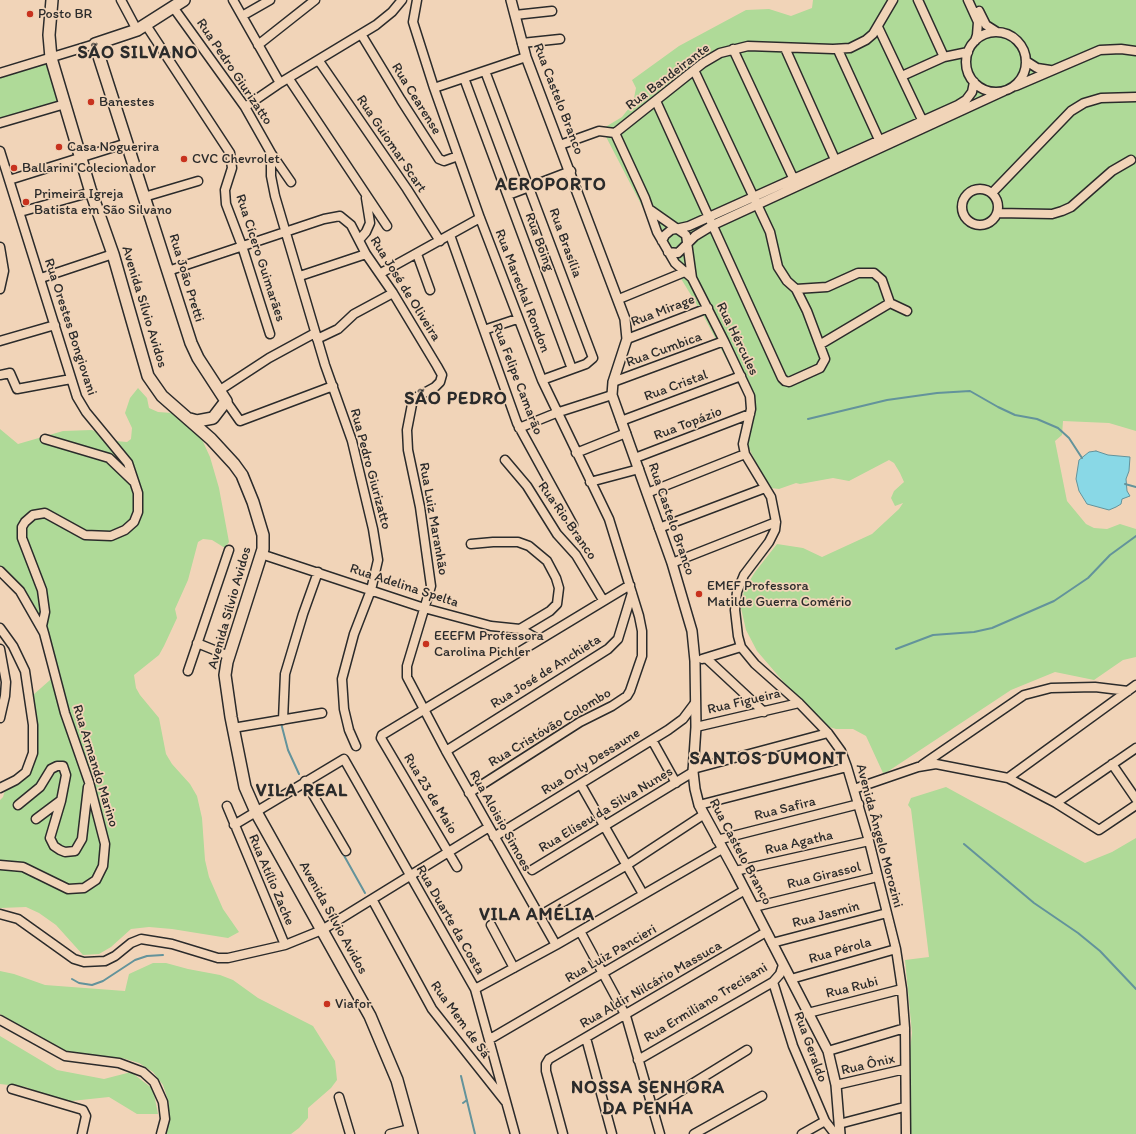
<!DOCTYPE html>
<html>
<head>
<meta charset="utf-8">
<style>
  body { margin:0 }
  canvas { display:block; background:#f1d4b8 }
</style>
</head>
<body>
<canvas width="1136" height="1134"></canvas>
<script>
const g = document.querySelector('canvas').getContext('2d');
g.lineJoin = 'round';
function fillPath(path, color) { g.fillStyle = color; g.fill(path, 'evenodd'); }
const toPath = rows => new Path2D(rows.map(r => 'M' + r).join(''));
function trace(path, color, width, dash) { g.strokeStyle = color; g.lineWidth = width; g.lineCap = dash ? 'butt' : 'round'; g.setLineDash(dash || []); g.stroke(path); }
function write(font, color, halo, rows, align = 'center') {
  g.font = font + ' Itim,sans-serif'; g.lineWidth = 3.5; g.setLineDash([]); g.textBaseline = 'middle'; g.strokeStyle = halo; g.fillStyle = color; for (const [text, x, y, turn = 0] of rows) {
    g.save(); g.translate(x, y); g.rotate((+turn || 0) * Math.PI / 180); g.textAlign = isNaN(turn) ? turn : align; if (halo) g.strokeText(text, 0, 0); g.fillText(text, 0, 0); g.restore();
  }
}
fillPath(toPath([
  [813,0,1136,0,1136,431,1109,423,1063,421,1062,435,1055,441,1067,501,1086,524,1094,528,1107,529,1120,524,1136,529,1136,657,1123,660,1094,680,1055,672,1011,690,887,772,883,773,866,736,853,729,836,729,823,725,793,693,757,651,746,630,741,608,744,590,755,572,777,544,803,548,822,557,872,534,899,509,903,503,895,506,891,498,894,491,904,482,900,473,894,463,889,460,849,481,833,478,800,484,796,483,779,489,771,488,758,467,747,444,748,400,702,313,672,264,602,129,622,117,633,103,636,88,632,80,679,46,746,10,769,9,791,16,812,8],
  [46,64,58,102,0,119,0,77],
  [138,388,147,398,149,408,158,412,172,413,190,422,199,433,210,457,219,488,229,542,225,548,212,540,203,539,198,542,188,580,175,609,177,618,164,646,159,655,134,675,136,688,140,695,159,718,166,754,172,764,190,784,197,796,202,818,205,860,209,877,223,909,239,932,228,938,172,929,149,927,131,929,111,947,99,954,83,955,56,925,39,913,26,907,0,908,0,800,3,797,5,790,15,785,25,777,35,761,37,739,33,695,58,673,43,623,24,590,0,567,0,429,18,444,63,431,92,430,115,441,127,442,131,439,132,428,125,413,130,398],
  [946,787,1085,863,1112,852,1136,838,1136,1134,907,1134,904,1102,912,1033,905,960,929,957,911,809,908,805,911,798],
  [153,963,166,963,188,969,220,975,233,980,258,998,313,1026,335,1061,337,1080,331,1088,308,1108,308,1118,299,1128,291,1134,164,1134,167,1129,169,1103,163,1085,153,1072,139,1063,122,1058,77,1055,61,1050,0,1014,0,971,14,974,45,985,125,991,129,974],
  [0,1036,57,1070,104,1079,131,1072,153,1089,158,1114,137,1114,109,1097,62,1102,26,1087,0,1084]
]), '#afda98');
const water = toPath([
  [1096,451,1108,455,1130,457,1129,471,1126,479,1127,491,1130,496,1122,499,1121,504,1116,507,1109,510,1087,504,1079,491,1076,479,1079,460,1089,452,1096,451]
]);
fillPath(water, '#89d8e6');
trace(water, '#63939b', 1);
trace(toPath([
  [808,419,887,400,937,393,970,391,998,407,1015,415,1037,419,1058,428,1069,438,1082,458],
  [1125,484,1136,487],
  [896,649,933,635,974,632,992,628,1054,601,1088,578,1110,555,1136,536],
  [281,723,288,750,299,774],
  [964,844,1034,903,1078,933,1100,951,1136,989],
  [342,852,365,893],
  [72,979,79,983,92,985,103,981,135,960,147,956,163,955],
  [461,1076,475,1134],
  [463,1103,467,1100]
]), '#63939b', 2);
const minor = toPath([
  [121,0,137,30],
  [233,0,280,83],
  [417,0,413,22,434,88,480,218,542,380,609,519,639,616,642,631,642,656,630,691,627,696,612,706,580,722,469,793],
  [918,0,944,57],
  [968,0,978,22,977,35,975,41],
  [173,7,245,107,271,153,271,176,275,196,325,365,352,441,373,529,378,560,371,590,354,634,342,679,344,709,349,730,356,746],
  [979,11,986,25,997,32],
  [515,15,552,11],
  [242,16,270,0],
  [146,25,230,153,232,168,225,190,226,204,242,246,270,334],
  [878,27,925,126],
  '966 62a30 30 0 1 1 60 0a30 30 0 1 1-60 0Z',
  [361,34,401,100,439,159,444,161,458,156],
  [522,43,560,39],
  [258,45,315,0],
  [785,48,837,164],
  [733,49,795,182],
  [838,50,881,144],
  [319,61,407,189,440,241],
  [1026,61,1037,68,1050,70],
  [485,71,593,358,586,364,542,380],
  [0,73,95,44],
  [902,76,944,57,968,52],
  [464,78,572,369],
  [289,79,387,226],
  [1016,86,1100,50,1121,49,1136,51],
  [434,88,526,57],
  [656,101,782,378,785,381,789,382,820,368,825,359,807,311,796,289,787,281,778,267,770,232,694,70],
  [245,107,280,83,376,25,392,12,402,0],
  [0,123,65,104],
  [615,133,703,63,720,53,748,46,833,49,850,48,866,40,873,34,893,0],
  [615,133,645,198,657,232,675,263,692,278],
  [560,145,599,131,615,133],
  [0,151,77,397,86,412,128,463,138,493,138,512,134,522,125,530,111,536,85,535,45,513,33,515,25,522,22,527,22,538,42,590,45,612,42,626,44,633],
  [271,153,291,182],
  [9,180,127,143],
  '962 207a18 18 0 1 1 36 0a18 18 0 1 1-36 0Z',
  [992,193,1071,111,1084,103,1101,98,1136,97],
  [508,195,571,171],
  [144,197,198,181],
  [649,209,686,235,692,278,724,341,750,396,751,409,743,444,745,454,771,497,776,522,775,530,769,542,744,575,737,592,735,610,738,636,741,647,755,664,799,703,828,733,841,751,847,767,869,841,896,949,902,989,905,1028,906,1134],
  [20,212,92,192],
  [998,213,1052,214,1062,211,1071,207,1112,171,1131,160],
  [450,235,517,423,573,525],
  [359,240,366,232,370,223,366,198],
  [662,241,665,235,671,230,689,226,958,105,966,100,972,92,974,82],
  [0,247,4,271,0,289],
  [668,252,678,253,695,236,713,225,1004,91],
  [417,254,430,290],
  [168,271,324,219,340,216,351,225,366,254,393,293,437,366,442,375,440,382,435,387,413,399,407,430,408,450,420,507,431,586,407,666,407,677,446,751,556,945],
  [381,273,480,218],
  [300,276,366,254],
  [41,278,113,254],
  [796,289,827,287,858,273,874,273,882,280,890,303,907,311],
  [619,299,687,271],
  [484,330,517,319],
  [317,339,338,329,354,314,393,293],
  [627,339,708,308],
  [0,341,55,325],
  [821,344,890,303],
  [0,375,10,373,17,389,71,379],
  [613,382,724,341],
  [220,390,269,358,315,333],
  [226,401,240,421,333,386],
  [621,421,741,376],
  [519,428,556,413,612,395],
  [45,439,109,458,133,481],
  [576,453,626,433],
  [635,458,750,414],
  [505,460,527,486,557,534,576,555,603,600],
  [590,482,639,469],
  [647,493,745,454],
  [659,528,765,488],
  [471,544,493,542,518,542,529,546,547,561,556,578,559,588,557,604,550,611,520,629],
  [261,554,424,608,491,626,520,629,538,639],
  [672,563,776,522],
  [0,571,20,591,44,633,65,713,89,782,105,844,103,866,96,880,84,888,68,889,23,867,0,865],
  [0,628,13,646,25,671,33,725,33,753,26,772,16,780,0,788],
  [197,643,229,656],
  [0,649,6,682,5,696,0,718],
  [706,658,764,712],
  [702,659,741,647],
  [188,671,229,550],
  [283,720,285,674,303,614,318,572],
  [696,727,799,703],
  [233,728,322,713],
  [652,740,676,783],
  [446,751,608,649,618,639,632,593],
  [1112,764,1136,799],
  [922,765,1024,695,1051,688,1095,687,1128,691],
  [693,769,828,733],
  [1008,778,1136,685],
  [305,781,346,851],
  [581,785,643,894],
  [854,789,918,767,936,764,1008,778,1056,803,1099,830,1136,805],
  [1056,803,1136,748],
  [18,805,40,787,51,769,57,766,63,766,66,775,61,801,50,838,54,846,60,850,65,852,75,851,82,839,88,787],
  [699,805,847,767],
  [227,806,285,945],
  [36,819,60,801],
  [234,825,344,759,475,989,515,1134],
  [494,837,668,730,683,719,695,703],
  [717,840,859,804],
  [457,867,381,738,382,735,630,585],
  [532,870,693,772],
  [735,871,869,841],
  [372,899,432,1009,505,1101],
  [754,907,877,877],
  [0,914,18,919,74,959,84,962,105,961,115,956,131,943,141,939,172,944,218,958,228,958,285,945,322,930,489,827],
  [539,916,627,865,703,815],
  [491,925,514,968],
  [580,931,626,1016,660,1134],
  [772,943,887,913],
  [791,979,896,949],
  [773,982,793,1046,825,1121],
  [475,989,556,945,722,849],
  [808,1013,902,989],
  [0,1020,65,1056,119,1063,143,1072,154,1082,163,1102,165,1119,161,1134],
  [586,1038,612,1134],
  [490,1039,745,890],
  [828,1051,905,1028],
  [638,1060,773,982,780,974,783,965],
  [836,1085,905,1069],
  [12,1089,83,1110,86,1116,82,1134],
  [339,1097,350,1134],
  [653,1108,747,1050],
  [839,1124,904,1107],
  [390,1134,410,1129],
  [563,1134,546,1071,546,1064,549,1059,766,932],
  [694,1134,762,1096],
  [802,1134,825,1121,835,1134]
]);
const tertiary = toPath([
  [511,0,526,57,625,319,627,339,613,382,612,395,672,563,692,631,695,661,696,727,693,772,695,789,699,805,735,871,828,1051,836,1085,840,1134]
]);
const secondary = toPath([
  [52,0,49,35,51,58,90,189,113,254,148,376,162,396,211,439,234,464,242,475,253,502,263,535,263,549,227,662,225,675,231,717,245,787,256,812,370,1016,397,1080,412,1134],
  [184,0,137,30,95,44,191,343,198,358,226,401,213,418,197,421,190,419]
]);
trace(minor, '#2b2b2b', 11);
trace(tertiary, '#2b2b2b', 12);
trace(secondary, '#2b2b2b', 14);
trace(minor, '#f1d4b8', 8);
trace(tertiary, '#f1d4b8', 9);
trace(secondary, '#f1d4b8', 11);
for (const [x, y, r, color] of [
  [30,14,4,"#c8321e"],
  [91,102,4,"#c8321e"],
  [59,147,4,"#c8321e"],
  [184,159,4,"#c8321e"],
  [14,168,4,"#c8321e"],
  [26,202,4,"#c8321e"],
  [699,594,4,"#c8321e"],
  [426,644,4,"#c8321e"],
  [327,1004,4,"#c8321e"]
]) { const dot = new Path2D(); dot.arc(x, y, r, 0, 2 * Math.PI); g.fillStyle = color; g.fill(dot); trace(dot, '#f1d4b8', 1.5); }
write('14px', '#2b2b2b', '#f1d4b8', [
  ["Posto BR",38,14],
  ["Banestes",99,102],
  ["Casa Noguerira",67,147],
  ["CVC Chevrolet",192,159],
  ["Ballarini Colecionador",22,168],
  ["Primeira Igreja",34,194],
  ["Batista em São Silvano",34,210],
  ["EMEF Professora",707,586],
  ["Matilde Guerra Comério",707,602],
  ["EEEFM Professora",434,636],
  ["Carolina Pichler",434,652],
  ["Viafor",335,1004]
], 'left');
write('14px', '#2b2b2b', '#f1d4b8', [
  ["Rua Pedro Giurizatto",234,72,56],
  ["Rua Bandeirante",668,77,-37],
  ["Rua Cearense",416,99,58],
  ["Rua Castelo Branco",558,99,69],
  ["Rua Guiomar Scart",391,144,56],
  ["Rua Boing",539,242,70],
  ["Rua Brasília",565,243,70],
  ["Rua Cícero Guimarães",260,258,72],
  ["Rua João Pretti",186,278,73],
  ["Rua José de Oliveira",405,289,58],
  ["Rua Marechal Rondon",522,291,69],
  ["Avenida Sílvio Avidos",144,307,73],
  ["Rua Mirage",663,311,-21],
  ["Rua Orestes Bongiovani",70,327,72],
  ["Rua Hércules",737,339,64],
  ["Rua Cumbica",664,350,-20],
  ["Rua Felipe Camarão",517,379,69],
  ["Rua Cristal",676,386,-20],
  ["Rua Topázio",688,424,-21],
  ["Rua Pedro Giurizatto",370,469,75],
  ["Rua Luiz Maranhão",433,519,80],
  ["Rua Castelo Branco",671,519,71],
  ["Rua Rio Branco",567,521,55],
  ["Rua Adelina Spelta",404,586,18],
  ["Avenida Sílvio Avidos",230,608,-74],
  ["Rua José de Anchieta",546,672,-32],
  ["Rua Figueira",744,702,-13],
  ["Rua Cristóvão Colombo",550,728,-31],
  ["Rua Orly Dessaune",591,762,-32],
  ["Rua Armando Marino",95,766,73],
  ["Rua 23 de Maio",430,794,59],
  ["Rua Safira",785,809,-14],
  ["Rua Eliseu da Silva Nunes",606,810,-31],
  ["Rua Aloisio Simoes",500,821,61],
  ["Avenida Ângelo Morozini",879,836,75],
  ["Rua Agatha",799,843,-13],
  ["Rua Castelo Branco",740,852,62],
  ["Rua Girassol",824,876,-14],
  ["Rua Atílio Zache",271,880,67],
  ["Rua Jasmin",826,915,-15],
  ["Avenida Sílvio Avidos",333,918,61],
  ["Rua Duarte da Costa",450,920,60],
  ["Rua Pérola",840,951,-16],
  ["Rua Luiz Pancieri",611,954,-30],
  ["Rua Aldir Nilcário Massuca",651,985,-30],
  ["Rua Rubi",852,988,-14],
  ["Rua Ermiliano Trecisani",706,1003,-31],
  ["Rua Mem de Sá",460,1020,54],
  ["Rua Geraldo",810,1047,70],
  ["Rua Ônix",868,1065,-13]
]);
g.letterSpacing = '1px';
write('bold 18px', '#2b2b2b', '#f1d4b8', [
  ["SÃO SILVANO",138,53],
  ["AEROPORTO",551,185],
  ["SÃO PEDRO",456,399],
  ["SANTOS DUMONT",768,759],
  ["VILA REAL",302,791],
  ["VILA AMÉLIA",537,915],
  ["NOSSA SENHORA",648,1088],
  ["DA PENHA",648,1109]
]);
g.letterSpacing = '0px';
</script>
</body>
</html>
